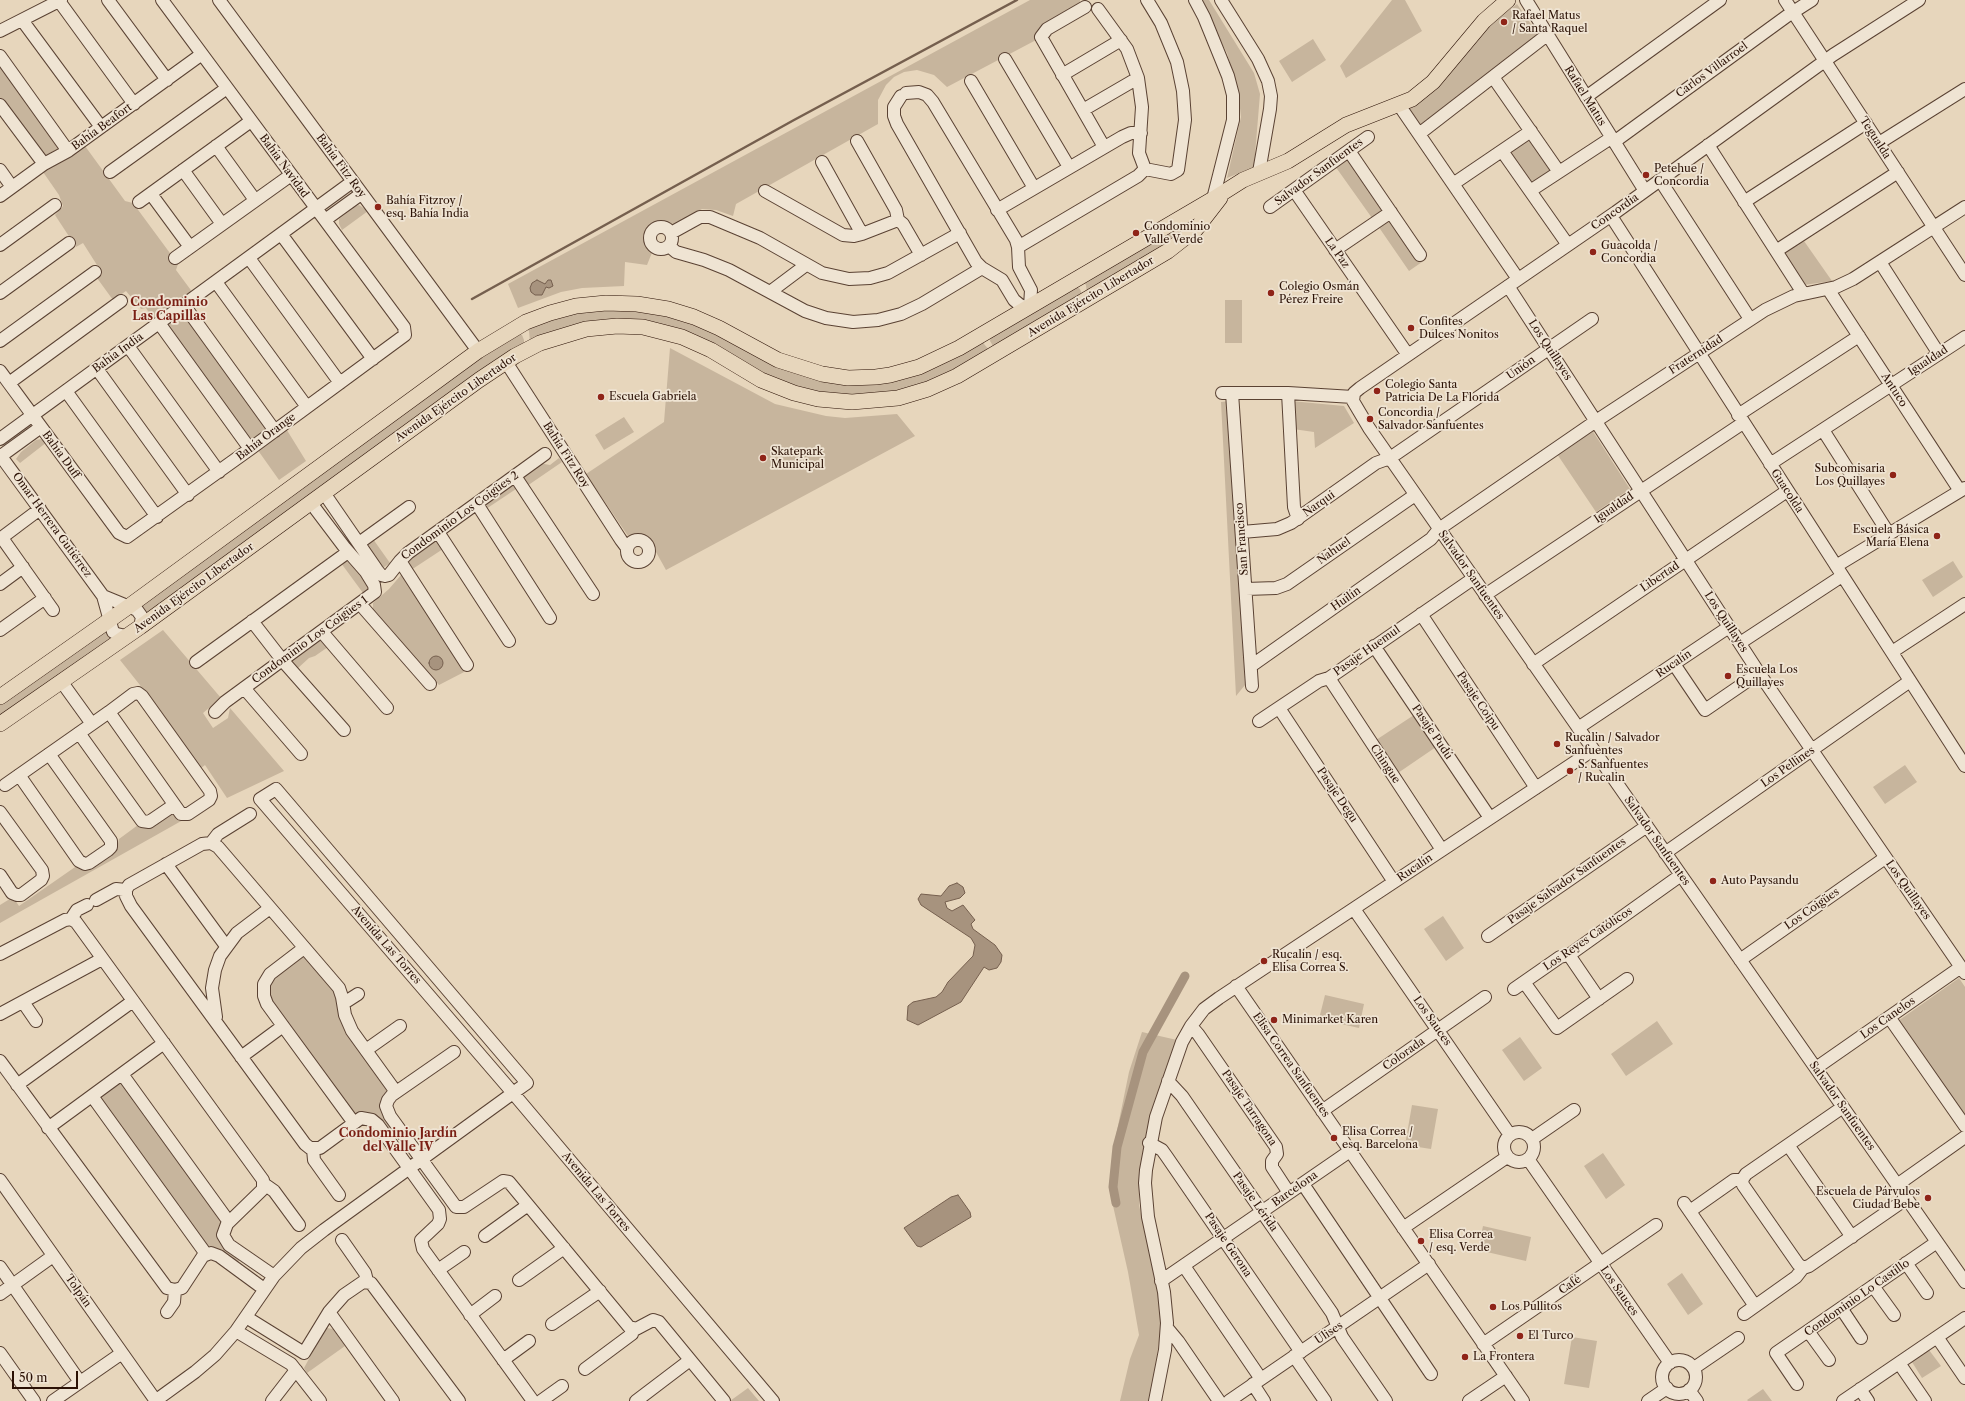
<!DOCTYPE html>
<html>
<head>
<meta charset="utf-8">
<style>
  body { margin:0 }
  #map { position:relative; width:1965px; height:1401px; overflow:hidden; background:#e7d6bc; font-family:"Libre Caslon Text",serif }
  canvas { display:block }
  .scale { position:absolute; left:12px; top:1371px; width:66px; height:18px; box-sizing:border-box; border:2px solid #2b1105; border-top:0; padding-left:5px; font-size:12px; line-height:14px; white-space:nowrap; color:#2b1105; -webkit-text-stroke:3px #efe4d3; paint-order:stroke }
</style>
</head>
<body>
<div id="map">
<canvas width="1965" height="1401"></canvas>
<div class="scale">50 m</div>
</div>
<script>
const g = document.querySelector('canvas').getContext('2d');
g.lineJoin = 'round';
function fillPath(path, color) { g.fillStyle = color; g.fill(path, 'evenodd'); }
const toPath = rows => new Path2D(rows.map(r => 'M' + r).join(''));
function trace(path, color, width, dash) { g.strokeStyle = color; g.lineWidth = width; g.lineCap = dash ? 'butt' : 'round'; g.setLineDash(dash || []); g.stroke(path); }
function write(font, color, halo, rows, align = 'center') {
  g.font = font + ' "Libre Caslon Text",serif'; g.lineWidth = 3.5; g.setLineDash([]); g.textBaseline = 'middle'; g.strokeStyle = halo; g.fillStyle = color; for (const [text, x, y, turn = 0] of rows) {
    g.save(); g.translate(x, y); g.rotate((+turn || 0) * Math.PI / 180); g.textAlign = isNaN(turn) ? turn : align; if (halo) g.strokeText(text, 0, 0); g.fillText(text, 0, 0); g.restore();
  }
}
fillPath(toPath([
  [1030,0,1080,0,1080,7,1040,29,1036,33,1038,39,947,87,934,75,917,70,904,72,894,77,886,85,878,100,878,124,736,204,733,216,716,210,702,209,674,224,662,223,655,225,649,237,653,250,647,265,625,262,624,286,582,288,561,292,518,308,508,284],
  [1200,0,1209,0,1254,73,1260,94,1254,167,1227,178,1241,117,1238,91,1227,53],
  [1392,0,1405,0,1422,31,1346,78,1340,66],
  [1517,4,1539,36,1418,129,1405,109,1497,18],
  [1313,39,1326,60,1292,82,1279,61],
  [0,61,60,147,43,157,0,99],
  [1530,135,1554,171,1533,186,1508,150],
  [85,146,125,201,133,203,178,264,176,270,193,293,155,322,146,308,141,309,126,291,113,300,97,278,102,273,83,243,76,247,55,215,63,206,59,195,43,172],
  [1348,157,1385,209,1372,218,1335,166],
  [359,205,368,211,342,230,339,224,339,219,356,206],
  [1391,217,1422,262,1409,271,1378,226],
  [1179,226,1177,243,1087,295,1086,285,1082,281],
  [1804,241,1832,281,1804,285,1784,253],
  [1076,286,1080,289,1082,294,996,348,993,346,990,341,991,335],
  [1225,300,1242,300,1242,343,1225,343],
  [584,309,651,309,851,383,984,338,984,344,990,351,908,392,850,397,795,388,663,326,530,342,529,331,524,327],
  [184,310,270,428,249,443,163,323],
  [517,332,522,335,524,340,524,346,145,617,136,607],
  [670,348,775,404,826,416,845,418,897,414,915,436,666,570,651,543,642,535,628,536,586,474,664,422],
  [1230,401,1245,685,1236,696,1221,402],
  [1291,401,1344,406,1354,423,1315,448,1314,432,1293,429],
  [624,417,634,432,604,450,595,435],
  [285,427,306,461,279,480,257,449],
  [1592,430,1630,489,1596,512,1557,454],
  [41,439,47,442,20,463,16,459,21,452,36,440],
  [559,458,562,462,527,486,523,475,539,463,550,465],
  [513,483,519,487,486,509,484,505],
  [373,539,390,563,383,568,366,545],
  [436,539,443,549,411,570,407,563,408,560],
  [348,558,370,588,363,593,341,563],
  [1953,561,1963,577,1933,597,1922,580],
  [401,575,404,575,468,670,439,685,373,610,373,603,389,589],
  [108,627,116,639,0,720,0,703],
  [163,630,221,698,203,713,213,728,228,718,230,708,284,771,227,798,205,765,200,769,159,709,120,660],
  [319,639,324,641,328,647,315,656,309,658,297,669,292,664,293,659],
  [1414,715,1436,747,1395,775,1373,742],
  [1905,765,1917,782,1885,804,1873,787],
  [171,811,183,820,0,923,0,905,13,897,19,906,78,865,96,865,114,853,117,848,119,839,138,825],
  [1443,916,1464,948,1446,961,1424,929],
  [304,954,334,990,386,1088,386,1092,382,1101,394,1129,389,1133,354,1115,272,1006,267,984],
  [1959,978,1965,987,1965,1118,1898,1021],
  [1325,995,1364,1004,1359,1028,1319,1019],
  [1657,1021,1673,1044,1626,1076,1611,1054],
  [1142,1032,1177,1040,1158,1099,1139,1183,1139,1205,1160,1299,1162,1320,1151,1401,1120,1401,1130,1359,1139,1335,1128,1272,1109,1188,1113,1150,1129,1072],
  [1520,1037,1542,1068,1524,1081,1502,1050],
  [122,1080,222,1222,218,1234,241,1259,237,1263,206,1248,98,1097],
  [1412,1105,1438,1109,1431,1149,1405,1145],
  [1603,1153,1625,1185,1606,1199,1584,1166],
  [1483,1226,1531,1237,1526,1261,1478,1250],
  [1682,1273,1703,1304,1688,1315,1667,1284],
  [327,1328,333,1329,345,1346,307,1373,304,1368,323,1333],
  [1572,1337,1597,1341,1589,1388,1564,1384],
  [1929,1350,1941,1366,1922,1378,1912,1362],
  [748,1388,759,1401,730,1401],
  [1763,1389,1772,1401,1748,1401,1747,1400]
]), '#c7b59d');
const water = toPath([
  [537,280,545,284,548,280,551,280,553,286,549,288,546,287,542,295,535,295,531,292,530,288,532,283,537,280],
  '429 663a7 7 0 1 1 14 0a7 7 0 1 1-14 0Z',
  [957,883,963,887,965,893,960,898,945,902,947,908,952,911,963,905,975,920,971,924,973,929,995,945,1002,955,1001,962,997,968,989,970,984,967,961,1002,918,1025,907,1020,908,1006,913,1002,936,997,942,992,948,982,973,956,975,945,971,938,921,905,918,899,921,894,941,896,949,886,957,883],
  [958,1195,970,1212,971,1217,921,1247,917,1246,904,1228,951,1197,958,1195]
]);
fillPath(water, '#a7937e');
trace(water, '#755f4e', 1);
trace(toPath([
  [472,299,794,120,1017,0]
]), '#755f4e', 2.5);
trace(toPath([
  [1116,1203,1113,1187,1117,1147,1143,1052,1185,976]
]), '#a7937e', 9);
const minor = toPath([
  [108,0,167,80],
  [219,0,478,351],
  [1195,0,1204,17,1228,76,1233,95,1233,120,1213,199],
  [1221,0,1258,59,1268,81,1271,96,1270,109,1259,172],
  [1526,0,1645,191],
  [1785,0,1965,275],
  [1919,0,1833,55,1616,212,1360,388,1354,393,1353,401,1369,428,1965,1282],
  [59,1,134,104],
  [1085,7,1047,29,1041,37,1104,147],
  [1098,9,1127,49,1138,78,1142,107,1139,153,1145,169],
  [22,20,101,127],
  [0,31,61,0],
  [0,56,68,151],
  [1005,59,1069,167],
  [1062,75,1121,40],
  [1493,77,1559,172],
  [971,81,1034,188],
  [906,93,919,92,927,95,933,102,1016,240,1018,247,1019,267,1031,290,1030,306],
  [901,96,894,107,894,116,897,124,976,262,982,268,1002,280,1014,300,1020,305,1027,308],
  [1586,97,1720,0],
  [0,105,44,164],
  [1399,105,1518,279],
  [1083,110,1138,78],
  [1419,134,1547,35],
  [857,141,896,210,898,220],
  [1614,142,1787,16,1812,0],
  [1879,143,1965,89],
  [1708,145,1803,293],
  [216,146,255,200],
  [1349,151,1420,255],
  [1502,151,1568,245],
  [822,162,862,234],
  [1145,169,1171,174,1178,170,1185,120,1183,91,1177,62,1161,23,1147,0],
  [0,170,12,187],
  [183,170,222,224],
  [110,172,227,88],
  [1660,180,1750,319],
  [1453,184,1531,131],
  [1294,190,1408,355],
  [765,191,843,235,854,236,862,234,898,220,903,224,921,255],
  [1530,191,1611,138],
  [151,194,190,247],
  [0,196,44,164,68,151,202,54],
  [139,202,251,121],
  [1744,202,1866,123],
  [1270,207,1368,137],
  [997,210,1122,137,1131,133,1141,133],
  [1611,216,1965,766],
  [325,220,361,194],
  '650 238a11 11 0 1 1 22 0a11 11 0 1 1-22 0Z',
  [671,233,700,217,710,217,760,238,822,273,849,279,870,278,888,273,960,233],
  [281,234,373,359],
  [0,245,55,205],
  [669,246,676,252,704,260,729,270,805,311,826,318,853,322,878,320,901,314,922,304,982,268],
  [1018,247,1138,176,1145,169],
  [1335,250,1391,212],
  [1776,251,1898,172],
  [175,258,291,175],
  [249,258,340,383],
  [1880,262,1939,354],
  [216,282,307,407],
  [1508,286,1759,673,1965,973],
  [1828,289,1960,491],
  [770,292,806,265],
  [0,293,69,243],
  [184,305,275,431],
  [159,323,250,449],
  [0,341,95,272],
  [128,346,219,472],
  [506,362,621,540,627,548],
  [97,369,188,495],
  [0,371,119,533,127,537,250,449,405,335,404,327,162,0],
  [9,383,121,301],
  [66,391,157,517],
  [1222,393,1288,393,1353,397],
  [1232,393,1252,686],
  [1288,393,1294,507,1298,519],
  [1738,415,1859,336],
  [1823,430,1889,534],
  [0,439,352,182],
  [0,455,103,596,113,632,117,634,126,636],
  [1,456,41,427],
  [1770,464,1965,337],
  [515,476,593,594],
  [324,493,377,570,381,575,385,576,389,575,400,561,408,553,545,454],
  [477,504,550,618],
  [438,532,509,641],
  [1242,532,1277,529,1291,523,1376,463,1390,458,1592,319],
  [2,538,53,610],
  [0,539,40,509],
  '627 551a11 11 0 1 1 22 0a11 11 0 1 1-22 0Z',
  [359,543,409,507],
  [400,561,467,665],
  [1836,566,1965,488],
  [0,584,23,567],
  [1246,589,1276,588,1287,584,1415,495],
  [1485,595,1743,423],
  [103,596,137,610,142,617,140,627],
  [360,604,430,684],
  [1421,614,1536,788],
  [252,621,283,661,344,730],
  [0,630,45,598],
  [322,632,387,708],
  [1740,643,1842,576],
  [1374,646,1490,818],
  [1892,652,1965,604],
  [196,662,348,552],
  [1533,664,1787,491],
  [1674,664,1705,710,1759,673],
  [1251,666,1431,539,1439,529,1596,421,1765,310,1794,296,1836,287,1853,279,1965,207],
  [1329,678,1442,850],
  [61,681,92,724],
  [244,688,301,754],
  [1279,708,1394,882],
  [215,712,225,702,375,592,374,585,366,572,345,548,311,503],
  [1259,721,1319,681,1329,678,1474,578],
  [1578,728,1729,627],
  [79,733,142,821,149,822,174,805],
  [19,775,79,861,85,864,89,863,108,850,111,847,111,841,49,754],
  [5,785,92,724,109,712,133,694,138,693,142,696,210,791,211,796,209,800,188,814,181,814,109,712],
  [0,812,42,870,43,876,41,880,21,895,17,895,12,893,0,875],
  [211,843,218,834,250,814],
  [1665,853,1910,681],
  [166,864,226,946],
  [96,900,116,889,126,890],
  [1354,909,1510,1135],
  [71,919,77,910,87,905],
  [1488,936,1647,826],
  [304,948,270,974,264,984,264,996,267,1004,283,1026,354,1123],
  [0,954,65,920,71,919,76,922,263,1180,263,1189,227,1224,223,1235,229,1245,274,1276],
  [1569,955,1599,999],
  [1740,960,1885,858],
  [1524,982,1557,1028,1627,979],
  [1236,986,1523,1401],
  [1514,989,1560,957,1569,955,1681,875],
  [23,1002,36,1021],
  [344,1003,358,994],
  [0,1014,102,959],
  [216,1017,212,988,215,970,220,956,237,933,270,908],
  [1889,1017,1965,1126],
  [1191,1026,1198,1034,1276,1147,1277,1154,1272,1161,1272,1167,1289,1193],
  [366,1050,400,1026],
  [454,1052,392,1095,388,1100,386,1106,390,1116,456,1207,464,1207,503,1181,509,1182,630,1328,636,1329,653,1320,659,1322,724,1401],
  [241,1057,283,1026],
  [0,1061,167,1288,175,1290,182,1288,203,1256,211,1253,219,1256,264,1289],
  [1816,1068,1961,967],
  [122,1074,229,1222],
  [1168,1081,1182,1096,1332,1313,1342,1337,1386,1401],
  [17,1085,133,1001],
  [396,1092,352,1031,345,1015,342,997,339,988,218,847,211,843,202,844,129,885,126,890,126,896,131,906,305,1144,310,1148,320,1148,361,1118,372,1120,378,1125,439,1210,440,1219,438,1224,421,1240,423,1249,533,1401],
  [92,1096,206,1254],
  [1322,1111,1485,997],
  [48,1128,164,1043],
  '1504 1147a15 15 0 1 1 30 0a15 15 0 1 1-30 0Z',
  [1532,1139,1574,1110],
  [1149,1143,1162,1150,1167,1157,1301,1352],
  [1788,1145,1852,1237],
  [313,1149,314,1160,339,1195],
  [1528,1159,1670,1363],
  [0,1180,156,1401],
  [1742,1180,1746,1174,1843,1107],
  [1742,1180,1743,1185,1798,1264,1803,1268],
  [264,1184,274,1191,299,1225],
  [1303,1184,1431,1374],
  [1897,1185,1965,1137],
  [1684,1203,1755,1306],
  [1690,1211,1734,1180,1742,1180],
  [1403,1228,1507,1157],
  [485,1236,528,1205],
  [342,1240,365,1273,367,1281],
  [1906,1263,1927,1293],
  [1184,1266,1261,1379],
  [0,1267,80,1382],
  [1803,1268,1809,1266,1906,1199],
  [438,1270,464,1252],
  [519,1280,564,1248],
  [1161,1281,1350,1151],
  [1873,1286,1894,1315],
  [0,1294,53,1256],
  [1841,1308,1861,1338],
  [167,1312,174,1302,175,1290],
  [329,1312,393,1401],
  [1744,1314,1796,1277,1803,1268],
  [470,1315,495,1296],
  [246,1317,304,1353,329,1312,344,1295,363,1282,371,1283,459,1401],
  [552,1324,600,1291],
  [1168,1329,1178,1341,1219,1401],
  [236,1331,291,1364,320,1401],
  [1808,1331,1829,1360],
  [1937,1337,1965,1378],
  [1483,1344,1656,1225],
  [0,1353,34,1401],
  [1294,1356,1325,1401],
  [503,1360,529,1341],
  '1662 1377a17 17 0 1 1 34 0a17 17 0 1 1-34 0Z',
  [1899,1363,1925,1401],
  [1694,1368,1738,1338],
  [585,1369,632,1334,633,1328],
  [1253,1384,1264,1401],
  [1797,1384,1776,1353,1937,1242],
  [1860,1389,1868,1401],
  [1689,1390,1697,1401],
  [53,1401,122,1353],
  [155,1401,195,1372,215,1355,236,1331,274,1276,301,1248,324,1230,422,1159,513,1093,527,1083,276,789,260,799,513,1093,773,1401],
  [272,1401,296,1370],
  [541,1401,562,1386],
  [636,1401,690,1360],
  [1155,1401,1165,1350,1167,1323,1164,1292,1148,1217,1145,1183,1146,1170,1156,1117,1182,1042,1191,1026,1204,1009,1219,998,1593,750],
  [1229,1401,1429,1264],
  [1469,1401,1506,1376],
  [1648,1401,1667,1388],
  [1843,1401,1965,1318]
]);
const major = toPath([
  [0,697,128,607,478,351,526,322,550,313,576,306,606,303,637,304,668,309,694,317,719,328,778,360,822,374,848,378,876,377,890,375,919,367,959,348,1213,199,1243,180,1288,161,1346,125,1412,99,1433,82,1484,21,1508,0],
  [0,724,140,627,479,380,515,356,540,343,586,329,617,326,643,327,682,337,711,350,761,380,794,393,818,399,852,402,898,398,928,389,957,376,1168,251,1196,229,1220,198]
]);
trace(minor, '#5a4233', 14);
trace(major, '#2b1105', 16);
trace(minor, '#efe4d3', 12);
trace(major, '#e7d6bc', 15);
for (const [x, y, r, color] of [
  [1504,22,4,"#8f2418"],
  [1646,175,4,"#8f2418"],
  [378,207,4,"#8f2418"],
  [1136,233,4,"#8f2418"],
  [1593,252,4,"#8f2418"],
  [1271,293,4,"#8f2418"],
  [1411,328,4,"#8f2418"],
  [1377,391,4,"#8f2418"],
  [601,397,4,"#8f2418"],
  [1370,419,4,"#8f2418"],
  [763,458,4,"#8f2418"],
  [1893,475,4,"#8f2418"],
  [1937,536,4,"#8f2418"],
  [1728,676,4,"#8f2418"],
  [1557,744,4,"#8f2418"],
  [1570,771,4,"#8f2418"],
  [1713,881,4,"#8f2418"],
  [1264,961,4,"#8f2418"],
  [1274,1020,4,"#8f2418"],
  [1334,1138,4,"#8f2418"],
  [1928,1198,4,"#8f2418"],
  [1421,1241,4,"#8f2418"],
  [1493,1307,4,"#8f2418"],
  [1520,1336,4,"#8f2418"],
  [1465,1357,4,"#8f2418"]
]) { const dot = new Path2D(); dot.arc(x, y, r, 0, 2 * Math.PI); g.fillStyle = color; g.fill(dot); trace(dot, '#efe4d3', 1.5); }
write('11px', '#2b1105', '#efe4d3', [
  ["Rafael Matus",1512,16],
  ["/ Santa Raquel",1512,29],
  ["Petehue /",1654,169],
  ["Concordia",1654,182],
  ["Bahía Fitzroy /",386,201],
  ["esq. Bahía India",386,214],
  ["Condominio",1144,227],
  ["Valle Verde",1144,240],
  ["Guacolda /",1601,246],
  ["Concordia",1601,259],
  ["Colegio Osmán",1279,287],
  ["Pérez Freire",1279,300],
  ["Confites",1419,322],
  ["Dulces Nonitos",1419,335],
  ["Colegio Santa",1385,385],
  ["Patricia De La Florida",1385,398],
  ["Escuela Gabriela",609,397],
  ["Concordia /",1378,413],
  ["Salvador Sanfuentes",1378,426],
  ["Skatepark",771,452],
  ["Municipal",771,465],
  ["Subcomisaria",1885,469,"right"],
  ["Los Quillayes",1885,482,"right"],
  ["Escuela Básica",1929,530,"right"],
  ["María Elena",1929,543,"right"],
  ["Escuela Los",1736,670],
  ["Quillayes",1736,683],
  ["Rucalin / Salvador",1565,738],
  ["Sanfuentes",1565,751],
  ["S. Sanfuentes",1578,765],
  ["/ Rucalin",1578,778],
  ["Auto Paysandu",1721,881],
  ["Rucalín / esq.",1272,955],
  ["Elisa Correa S.",1272,968],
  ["Minimarket Karen",1282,1020],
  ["Elisa Correa /",1342,1132],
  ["esq. Barcelona",1342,1145],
  ["Escuela de Párvulos",1920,1192,"right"],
  ["Ciudad Bebe",1920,1205,"right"],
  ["Elisa Correa",1429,1235],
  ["/ esq. Verde",1429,1248],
  ["Los Pullitos",1501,1307],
  ["El Turco",1528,1336],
  ["La Frontera",1473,1357]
], 'left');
write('11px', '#2b1105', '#efe4d3', [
  ["Carlos Villarroel",1712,70,-36],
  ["Rafael Matus",1585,96,58],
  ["Bahía Beafort",102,127,-36],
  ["Tegualda",1875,138,57],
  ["Bahía Navidad",284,166,54],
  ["Bahía Fitz Roy",341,166,54],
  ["Salvador Sanfuentes",1319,172,-36],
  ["Concordia",1615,212,-35],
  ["La Paz",1337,253,55],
  ["Avenida Ejército Libertador",1091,297,-31],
  ["Los Quillayes",1550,350,57],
  ["Bahía India",118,353,-36],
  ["Fraternidad",1696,355,-33],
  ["Igualdad",1928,361,-33],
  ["Unión",1521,368,-35],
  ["Antuco",1894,390,57],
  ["Avenida Ejército Libertador",456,398,-35],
  ["Bahía Orange",266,437,-37],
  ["Bahía Duff",61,455,54],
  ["Bahía Fitz Roy",566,455,57],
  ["Guacolda",1787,491,57],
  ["Narqui",1319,504,-35],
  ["Igualdad",1614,508,-34],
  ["Condominio Los Coigües 2",460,516,-36],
  ["Omar Herrera Gutiérrez",52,525,54],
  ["San Francisco",1242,539,-94],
  ["Nahuel",1334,551,-35],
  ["Salvador Sanfuentes",1471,575,55],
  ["Libertad",1660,577,-34],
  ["Avenida Ejército Libertador",194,588,-36],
  ["Huilín",1346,599,-35],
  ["Los Quillayes",1726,622,57],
  ["Condominio Los Coigües 1",310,640,-36],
  ["Pasaje Huemul",1367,651,-35],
  ["Rucalín",1674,664,-34],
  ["Pasaje Coipu",1478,701,56],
  ["Pasaje Pudú",1432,732,56],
  ["Chingue",1385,764,56],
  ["Los Pellines",1788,767,-35],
  ["Pasaje Degu",1337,795,56],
  ["Salvador Sanfuentes",1657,841,55],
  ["Rucalín",1415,868,-34],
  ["Pasaje Salvador Sanfuentes",1567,881,-35],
  ["Los Quillayes",1908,890,55],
  ["Los Coigües",1812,909,-35],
  ["Los Reyes Católicos",1588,939,-34],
  ["Avenida Las Torres",386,945,49],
  ["Los Canelos",1888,1018,-35],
  ["Los Sauces",1432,1021,55],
  ["Colorada",1404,1054,-35],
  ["Elisa Correa Sanfuentes",1291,1065,55],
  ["Salvador Sanfuentes",1842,1106,55],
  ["Pasaje Tarragona",1249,1108,56],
  ["Barcelona",1295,1189,-35],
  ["Avenida Las Torres",596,1192,50],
  ["Pasaje Lérida",1255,1202,55],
  ["Pasaje Gerona",1228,1245,56],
  ["Café",1570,1285,-35],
  ["Tolpán",78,1291,55],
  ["Los Sauces",1619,1291,55],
  ["Condominio Lo Castillo",1857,1298,-35],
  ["Ulises",1329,1333,-34]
]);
write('bold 12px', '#7a1f14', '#efe4d3', [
  ["Condominio",169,303],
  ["Las Capillas",169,317],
  ["Condominio Jardín",398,1134],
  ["del Valle IV",398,1148]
]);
</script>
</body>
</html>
